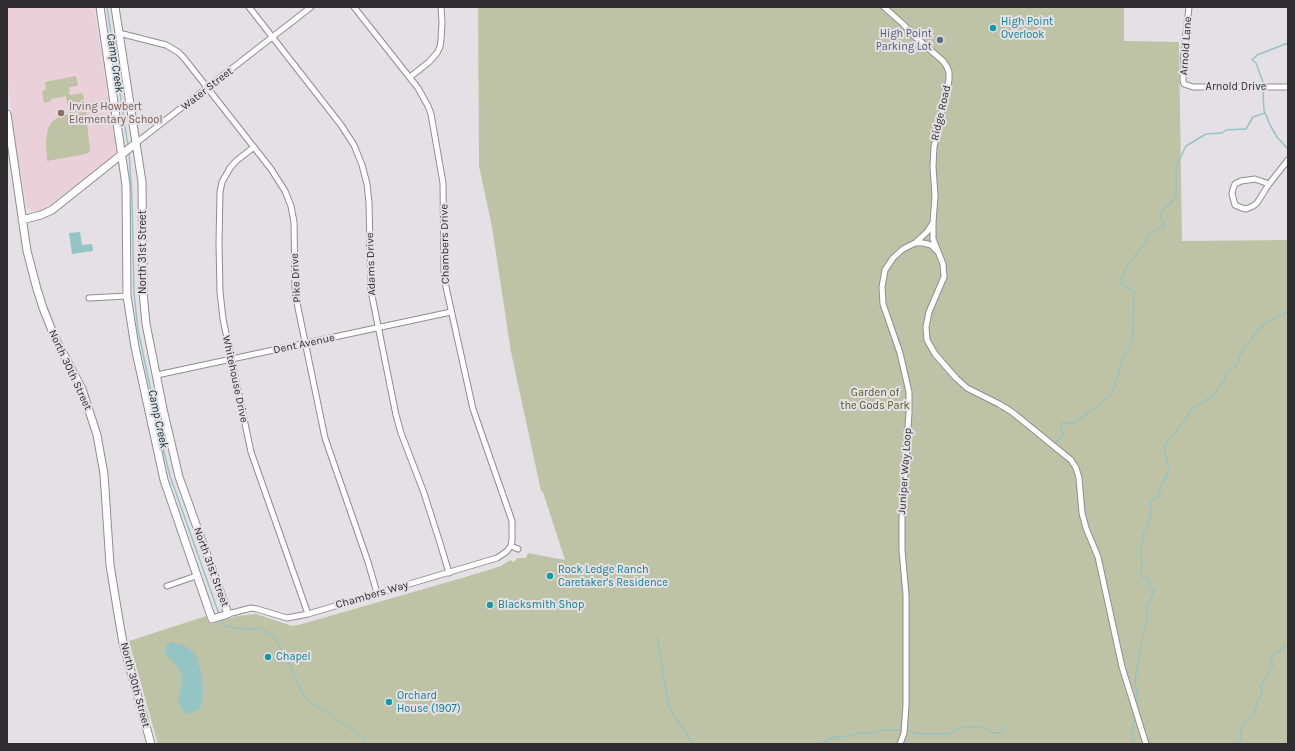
<!DOCTYPE html>
<html>
<head>
<meta charset="utf-8">
<style>
  body { margin:0 }
  #map { position:relative; width:1295px; height:751px; overflow:hidden; background:#e5e0e5; font-family:Karla,sans-serif }
  canvas { display:block }
  .frame { position:absolute; inset:0; border:8px solid #2f2d2f; pointer-events:none }
</style>
</head>
<body>
<div id="map">
<canvas width="1295" height="751"></canvas>
<div class="frame"></div>
</div>
<script>
const g = document.querySelector('canvas').getContext('2d');
g.lineJoin = 'round';
function fillPath(path, color) { g.fillStyle = color; g.fill(path, 'evenodd'); }
const toPath = rows => new Path2D(rows.map(r => 'M' + r).join(''));
function trace(path, color, width, dash) { g.strokeStyle = color; g.lineWidth = width; g.lineCap = dash ? 'butt' : 'round'; g.setLineDash(dash || []); g.stroke(path); }
function write(font, color, halo, rows, align = 'center') {
  g.font = font + ' Karla,sans-serif'; g.lineWidth = 4; g.setLineDash([]); g.textBaseline = 'middle'; g.strokeStyle = halo; g.fillStyle = color; for (const [text, x, y, turn = 0] of rows) {
    g.save(); g.translate(x, y); g.rotate((+turn || 0) * Math.PI / 180); g.textAlign = isNaN(turn) ? turn : align; if (halo) g.strokeText(text, 0, 0); g.fillText(text, 0, 0); g.restore();
  }
}
fillPath(toPath([
  [7,7,94,7,116,150,115,154,46,208,39,211,33,211,27,207,16,146,7,75]
]), '#ead0d8');
fillPath(toPath([
  [478,7,1124,7,1124,41,1179,42,1182,241,1288,240,1288,744,158,744,129,641,206,616,208,622,212,624,237,616,256,614,292,626,302,624,462,578,501,566,510,560,514,562,517,558,526,558,528,553,565,560,543,492,541,491,511,352,492,227,479,166],
  [76,76,78,86,69,87,70,95,83,93,86,111,69,113,66,96,51,99,51,101,44,103,42,91,46,90,45,82],
  [86,112,90,151,86,154,47,161,46,141,48,128,52,122,57,118,63,115]
]), '#bfc3a5');
fillPath(toPath([
  [80,232,82,245,92,244,93,251,72,254,69,233],
  [171,642,185,646,195,653,202,676,203,697,199,710,186,714,178,704,181,688,182,674,177,666,165,654,167,643]
]), '#95c4c4');
trace(toPath([
  [107,7,128,146],
  [1263,82,1256,63,1252,60,1257,55,1288,43],
  [1263,92,1264,110,1270,125,1277,137,1288,149],
  [129,152,132,198,134,294,138,330,164,452,170,476,219,614],
  [1056,443,1063,434,1060,425,1065,422,1069,423,1075,423,1111,395,1118,375,1122,359,1129,349,1133,335,1134,291,1120,283,1128,264,1147,241,1149,233,1164,226,1160,213,1176,197,1176,167,1186,146,1206,134,1222,133,1226,130,1246,129,1253,117,1265,113],
  [221,619,224,626,243,629,261,628,274,637,290,665,305,698,364,738,363,744],
  [657,637,669,707,693,744],
  [1143,637,1145,624,1147,624,1147,608,1154,591,1149,586,1148,579,1144,578,1141,574,1141,569,1142,565,1141,548,1144,538,1143,532,1145,532,1148,526,1148,521,1151,517,1150,506,1151,501,1153,499,1159,497,1160,490,1164,479,1166,479,1169,467,1164,449,1167,442,1182,424,1193,408,1211,397,1215,393,1224,381,1227,373,1234,368,1239,361,1239,357,1247,344,1252,340,1254,335,1266,322,1288,312],
  [1138,703,1135,680,1142,641],
  [908,730,917,734,948,734,962,727,981,727,994,733,1002,733,1003,724],
  [821,744,832,737,841,737,858,734,861,732,867,733,885,730,901,730],
  [1135,744,1131,734,1135,719],
  [1237,744,1241,740,1241,728,1251,718,1253,717,1259,698,1262,695,1261,685,1273,665,1271,656,1288,645]
]), '#95c4c4', 1.5);
const street = toPath([
  [249,7,341,125,354,145,362,165,367,184,369,203,371,291,396,415,401,433,424,493,440,543,449,573],
  [884,7,903,24,913,35,943,61,947,67,949,72,949,80,934,147,933,167,935,196,933,223,933,239,943,264,944,277,929,312,926,327,927,340,935,354,956,378,967,388,999,404,1012,412,1071,460,1076,468,1079,478,1082,513,1086,528,1098,557,1122,667,1146,744],
  [1189,7,1184,51,1183,80,1184,84,1193,87,1288,87],
  [119,33,166,45,178,52,184,58,271,169,285,191,291,206,294,222,295,288,298,308,325,438,368,562,377,593],
  [410,77,429,62,437,53,440,47,441,40,442,22,441,7],
  [136,143,311,7],
  [254,147,236,161,230,168,222,182,220,192,219,243,220,292,223,319,251,452,308,614],
  [1269,184,1255,179,1241,181,1235,184,1233,189,1232,194,1235,205,1242,208,1246,209,1253,206,1257,203,1269,184,1288,160],
  [915,243,927,232,933,223],
  [89,298,127,296],
  [157,375,451,312],
  [511,546,518,549],
  [167,586,196,576],
  [228,614,251,608,257,609,287,618,308,614,497,558,506,552,511,546,512,540,512,521,473,409,446,287,444,271,443,183,431,114,428,106,418,88,354,7],
  [900,744,904,733,906,705,906,595,902,550,902,518,909,413,909,392,900,353,883,304,882,287,885,270,893,258,903,249,915,243,923,243,931,245,937,251]
]);
const secondary = toPath([
  [100,7,126,185,127,296,135,347,164,480,212,619,228,614,179,477,163,409,146,324,143,292,142,182,115,7],
  [7,114,27,251,37,289,43,308,55,338,82,389,97,435,104,474,110,565,118,614,123,643,151,744],
  [22,220,41,215,52,210,136,143]
]);
trace(street, '#918c91', 7);
trace(secondary, '#918c91', 9);
trace(street, '#fff', 5);
trace(secondary, '#fff', 7);
for (const [x, y, r, color] of [
  [993,28,4,"#0f9aa8"],
  [940,40,4,"#5c6f8a"],
  [61,113,4,"#8d6e63"],
  [550,576,4,"#0f9aa8"],
  [490,605,4,"#0f9aa8"],
  [268,657,4,"#0f9aa8"],
  [389,702,4,"#0f9aa8"]
]) { const dot = new Path2D(); dot.arc(x, y, r, 0, 2 * Math.PI); g.fillStyle = color; g.fill(dot); trace(dot, '#e5e0e5', 1.5); }
write('11px', '#0d838f', '#e5e0e5', [
  ["High Point",1001,22],
  ["Overlook",1001,35],
  ["Rock Ledge Ranch",558,570],
  ["Caretaker's Residence",558,583],
  ["Blacksmith Shop",498,605],
  ["Chapel",276,657],
  ["Orchard",397,696],
  ["House (1907)",397,709]
], 'left');
write('11px', '#4e5e75', '#e5e0e5', [
  ["High Point",932,34],
  ["Parking Lot",932,47]
], 'right');
write('11px', '#2f2d2f', '#e5e0e5', [
  ["Arnold Lane",1186,46,-86],
  ["Arnold Drive",1236,87],
  ["Water Street",207,89,-38],
  ["Ridge Road",941,113,-77],
  ["Chambers Drive",445,244,-91],
  ["North 31st Street",143,252,-90],
  ["Adams Drive",371,264,-92],
  ["Pike Drive",296,278,-93],
  ["Dent Avenue",304,344,-12],
  ["North 30th Street",70,370,65],
  ["Whitehouse Drive",235,379,78],
  ["Juniper Way Loop",905,471,-86],
  ["North 31st Street",211,567,70],
  ["Chambers Way",372,595,-16],
  ["North 30th Street",135,685,75]
]);
write('11px', '#785e54', '#e5e0e5', [
  ["Irving Howbert",69,107],
  ["Elementary School",69,120]
], 'left');
write('11px', '#555a21', '#e5e0e5', [
  ["Garden of",875,393],
  ["the Gods Park",875,406]
]);
write('italic 12px', '#033334', '#e5e0e5', [
  ["Camp Creek",115,63,81],
  ["Camp Creek",158,419,78]
]);
</script>
</body>
</html>
